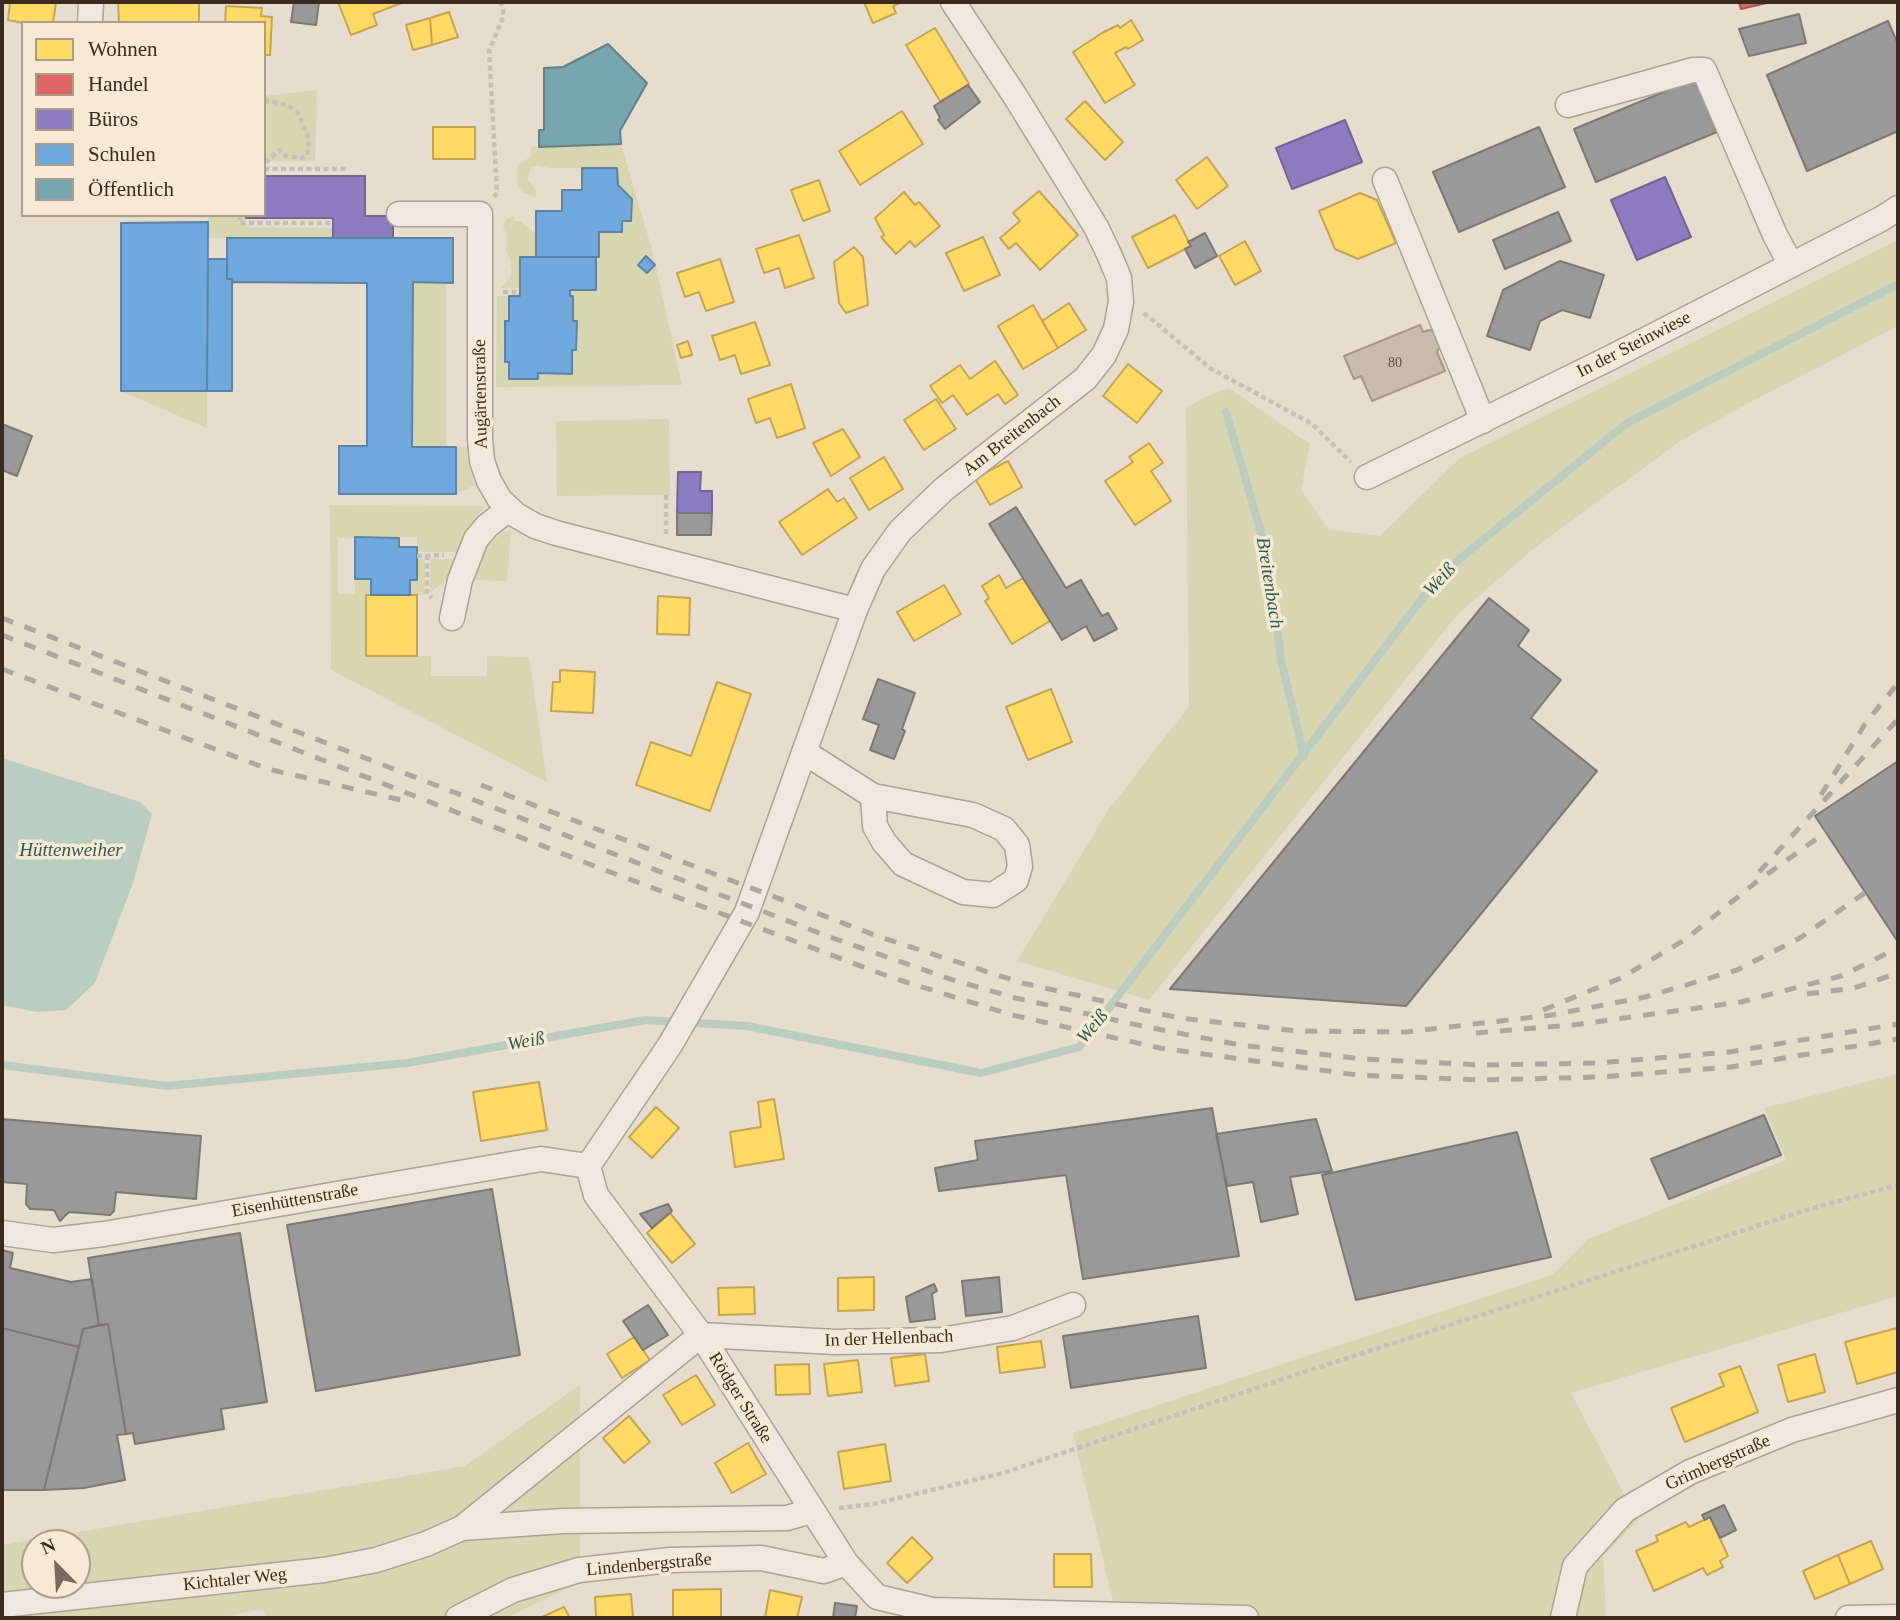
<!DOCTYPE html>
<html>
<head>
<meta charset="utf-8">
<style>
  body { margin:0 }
  #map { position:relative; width:1900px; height:1620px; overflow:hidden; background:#e6ddcf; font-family:Georgia,serif }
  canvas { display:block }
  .frame { position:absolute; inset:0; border:4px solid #3b2a1f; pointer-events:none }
  .legend { position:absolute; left:21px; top:21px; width:245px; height:196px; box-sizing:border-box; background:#f6ead5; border:2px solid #ab9d8c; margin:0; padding:9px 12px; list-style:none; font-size:21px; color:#3b2a1f }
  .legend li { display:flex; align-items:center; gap:14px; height:35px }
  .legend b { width:35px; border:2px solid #ab9d8c }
  .north { position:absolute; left:21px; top:1529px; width:70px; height:70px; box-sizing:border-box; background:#f6ead5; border:2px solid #ab9d8c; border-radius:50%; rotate:336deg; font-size:19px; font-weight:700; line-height:28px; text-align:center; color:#3b2a1f }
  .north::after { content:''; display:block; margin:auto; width:24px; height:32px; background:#77695d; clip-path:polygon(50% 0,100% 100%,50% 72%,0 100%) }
</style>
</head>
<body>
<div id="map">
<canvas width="1900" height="1620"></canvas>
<div class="frame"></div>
<ul class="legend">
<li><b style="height:19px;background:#ffd966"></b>Wohnen</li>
<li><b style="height:19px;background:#e06666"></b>Handel</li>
<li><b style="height:19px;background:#8e7cc3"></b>Büros</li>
<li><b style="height:19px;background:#6fa8dc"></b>Schulen</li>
<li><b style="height:19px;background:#76a5af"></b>Öffentlich</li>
</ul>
<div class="north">N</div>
</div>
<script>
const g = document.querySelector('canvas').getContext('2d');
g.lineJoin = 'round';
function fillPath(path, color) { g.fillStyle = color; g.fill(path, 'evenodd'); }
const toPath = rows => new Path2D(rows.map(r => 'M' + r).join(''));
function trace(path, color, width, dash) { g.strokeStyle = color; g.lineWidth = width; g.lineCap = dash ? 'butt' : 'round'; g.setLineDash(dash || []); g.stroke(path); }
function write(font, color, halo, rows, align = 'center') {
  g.font = font + ' Georgia,serif'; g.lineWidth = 7; g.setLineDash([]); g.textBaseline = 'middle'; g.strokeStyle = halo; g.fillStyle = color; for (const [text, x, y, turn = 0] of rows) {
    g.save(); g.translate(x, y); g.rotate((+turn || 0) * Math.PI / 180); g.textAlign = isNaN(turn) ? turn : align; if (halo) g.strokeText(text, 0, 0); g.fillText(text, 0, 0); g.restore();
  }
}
fillPath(toPath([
  [317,90,315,161,264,161,264,96],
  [621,144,653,253,682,385,496,387,497,296,509,296,509,321,505,321,505,361,509,362,509,379,538,373,572,374,572,350,576,350,577,322,573,321,573,296,570,296,570,290,596,290,599,232,621,232,622,221,631,221,632,199,618,185,617,168,549,168,537,165,531,168,527,180,536,190,536,198,521,191,517,183,518,166,531,156,531,147],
  [208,215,246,215,246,228,333,228,333,238,208,238],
  [513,216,515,221,520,221,536,234,536,257,520,257,520,288,501,288,510,278,512,271,510,258,506,252,507,236,503,226,506,220],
  [1898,240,1898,326,1739,408,1679,442,1533,549,1457,615,1149,1000,1017,961,1109,809,1189,706,1186,408,1205,397,1229,388,1310,444,1301,490,1328,529,1380,536,1460,458],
  [413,282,446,282,446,447,412,447],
  [121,391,207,391,207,428],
  [669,419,670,495,557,496,556,421],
  [456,447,467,447,467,460,475,485,456,494],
  [330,505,485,506,468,528,460,552,417,552,417,537,338,538,338,594,355,594,355,579,371,579,371,595,366,595,366,656,431,656,431,676,487,676,487,656,529,657,547,782,331,670],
  [511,530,507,581,474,580,477,566,486,546,502,533],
  [417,559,425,559,425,595,410,595,410,580,417,580],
  [430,559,458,559,444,582,430,592],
  [1898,1074,1898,1296,1571,1393,1638,1520,1603,1556,1606,1618,1117,1618,1073,1433,1552,1275,1588,1239,1786,1160,1764,1108],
  [580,1385,580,1582,506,1618,266,1618,263,1609,219,1618,2,1618,2,1545,465,1466],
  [35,1543,77,1543,77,1585,35,1585]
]), '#d8d5b1');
fillPath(toPath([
  [2,758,140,802,152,814,133,883,95,983,66,1010,37,1012,2,1005]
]), '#bacbbf');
const homes = toPath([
  [10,2,56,2,53,23,23,23,8,20,10,2],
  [118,2,199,2,199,23,119,23,118,2],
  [338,2,404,2,373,14,377,25,351,35,338,2],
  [864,2,903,2,893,6,896,13,873,23,864,2],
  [226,6,262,8,261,16,272,17,270,55,264,55,264,23,225,23,226,6],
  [449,12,458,37,432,45,430,18,449,12],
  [430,18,432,45,413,50,406,25,430,18],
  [1131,20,1143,40,1128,49,1126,47,1115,53,1135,85,1105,103,1073,52,1102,33,1118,25,1120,28,1131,20],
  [935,28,969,84,940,101,906,45,935,28],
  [1085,101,1123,142,1105,160,1066,119,1085,101],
  [902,111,923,144,860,185,839,151,902,111],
  [433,127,475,127,475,159,433,159,433,127],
  [1207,157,1228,186,1197,209,1176,180,1207,157],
  [819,180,830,211,803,221,791,190,819,180],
  [1039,191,1078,235,1040,270,1016,243,1009,249,1000,238,1020,221,1013,213,1039,191],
  [904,192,915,205,919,202,940,226,915,247,910,241,896,254,881,237,884,235,875,218,904,192],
  [1360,193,1377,200,1396,243,1358,259,1335,249,1319,211,1360,193],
  [1175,215,1191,246,1148,268,1132,237,1175,215],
  [799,235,814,278,785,288,779,268,764,273,756,249,799,235],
  [983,237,1000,275,964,291,946,253,983,237],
  [1245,241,1261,271,1235,285,1219,256,1245,241],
  [854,247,863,257,868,305,846,313,839,303,834,262,854,247],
  [720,259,734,302,706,311,699,292,685,297,677,273,720,259],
  [1069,303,1086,330,1058,348,1042,321,1069,303],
  [1033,305,1058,348,1023,369,998,326,1033,305],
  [755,322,770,365,741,374,735,355,720,360,712,336,755,322],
  [688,341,692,355,681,358,677,345,688,341],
  [995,361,1018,395,1005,404,998,394,967,415,953,395,942,403,930,386,960,365,970,379,995,361],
  [1128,364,1162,391,1137,423,1103,396,1128,364],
  [791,384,805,428,777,438,770,418,756,423,748,399,791,384],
  [936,399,956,429,924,450,904,420,936,399],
  [843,429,860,457,831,476,813,443,843,429],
  [1149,443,1163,463,1151,471,1171,501,1135,525,1105,481,1133,462,1129,457,1149,443],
  [884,457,903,489,869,510,850,478,884,457],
  [1008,461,1022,487,990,505,975,478,1008,461],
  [828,489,837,502,844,498,857,518,802,555,779,522,828,489],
  [999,575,1006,588,1023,578,1050,621,1012,644,985,601,989,598,982,586,999,575],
  [944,585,961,614,914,641,897,612,944,585],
  [366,595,417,595,417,656,366,656,366,595],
  [658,596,690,598,689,635,657,634,658,596],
  [560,670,595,672,593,713,551,711,553,682,560,682,560,670],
  [717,682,751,694,710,811,636,785,651,742,691,756,717,682],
  [1051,689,1072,742,1028,760,1006,707,1051,689],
  [539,1082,547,1130,481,1141,473,1092,539,1082],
  [774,1099,784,1159,735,1167,730,1132,761,1127,758,1102,774,1099],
  [656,1107,679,1128,652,1158,629,1137,656,1107],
  [670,1213,695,1244,672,1263,647,1233,670,1213],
  [874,1277,874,1310,838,1311,838,1278,874,1277],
  [754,1287,755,1314,719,1315,718,1288,754,1287],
  [1897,1328,1898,1372,1857,1384,1845,1342,1897,1328],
  [634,1337,650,1360,622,1378,607,1354,634,1337],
  [1041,1341,1045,1367,1000,1373,997,1347,1041,1341],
  [925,1354,929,1381,895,1386,891,1358,925,1354],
  [1815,1354,1825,1392,1788,1402,1778,1365,1815,1354],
  [858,1360,862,1392,828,1396,824,1364,858,1360],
  [809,1364,810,1394,776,1395,775,1365,809,1364],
  [1740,1366,1758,1412,1685,1442,1671,1408,1724,1386,1719,1374,1740,1366],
  [696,1375,715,1405,682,1425,663,1395,696,1375],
  [629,1416,650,1442,624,1463,603,1438,629,1416],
  [748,1443,766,1474,732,1493,715,1463,748,1443],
  [885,1444,891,1481,844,1489,838,1452,885,1444],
  [1710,1517,1728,1556,1720,1561,1723,1567,1707,1575,1703,1568,1654,1591,1636,1551,1658,1541,1656,1536,1686,1522,1689,1527,1710,1517],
  [912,1537,933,1558,907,1583,887,1563,912,1537],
  [1871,1541,1883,1569,1850,1584,1838,1555,1871,1541],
  [1054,1554,1091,1554,1092,1587,1054,1587,1054,1554],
  [1838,1555,1850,1584,1815,1599,1803,1571,1838,1555],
  [721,1589,721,1618,673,1618,673,1590,721,1589],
  [770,1590,802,1597,797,1618,765,1618,770,1590],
  [631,1594,633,1618,596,1618,595,1597,631,1594],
  [564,1607,570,1618,540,1618,564,1607]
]);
fillPath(homes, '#ffd966');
trace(homes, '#c4a451', 2);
const shops = toPath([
  [1739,2,1771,2,1741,9,1739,2]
]);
fillPath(shops, '#e06666');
trace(shops, '#ae5451', 2);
const offices = toPath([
  [1345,120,1362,162,1292,189,1276,148,1345,120],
  [264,176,365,176,365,216,393,216,393,239,333,238,333,218,246,218,246,215,264,215,264,176],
  [1665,177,1691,237,1637,260,1611,200,1665,177],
  [678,472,701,472,700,491,712,491,712,513,677,513,678,472]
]);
fillPath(offices, '#8e7cc3');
trace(offices, '#756392', 2);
const schools = toPath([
  [582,168,617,168,618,185,632,199,631,221,622,221,622,232,599,232,599,257,536,257,536,211,562,211,562,190,582,190,582,168],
  [208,222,207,391,121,391,121,223,208,222],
  [227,238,453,238,453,283,413,282,412,447,456,447,456,494,339,494,339,446,367,446,367,283,232,282,232,279,227,279,227,238],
  [646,256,655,265,647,273,638,265,646,256],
  [520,257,596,257,596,290,570,290,570,296,573,296,573,321,577,321,576,350,572,350,572,374,538,373,538,379,509,379,509,362,505,362,505,321,509,321,509,296,520,296,520,257],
  [208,259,227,259,227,279,232,279,232,391,207,391,208,259],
  [355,537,399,538,399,547,417,547,417,580,410,580,410,595,371,595,371,579,355,579,355,537]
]);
fillPath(schools, '#6fa8dc');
trace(schools, '#5f82a3', 2);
const public = toPath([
  [608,44,647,83,620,131,621,144,539,147,539,130,544,130,544,68,563,67,608,44]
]);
fillPath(public, '#76a5af');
trace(public, '#648084', 2);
const industry = toPath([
  [294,2,319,2,316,25,291,22,294,2],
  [1799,14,1806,43,1749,56,1739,29,1799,14],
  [1888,21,1898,44,1898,131,1807,171,1767,75,1888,21],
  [1695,79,1717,132,1596,182,1574,129,1695,79],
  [968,85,980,102,945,129,938,120,940,118,934,106,968,85],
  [1539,127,1565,187,1459,232,1433,172,1539,127],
  [1558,212,1571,241,1505,269,1493,240,1558,212],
  [1205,233,1217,256,1195,268,1185,249,1191,246,1188,242,1205,233],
  [1560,261,1604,275,1590,318,1562,310,1540,321,1530,350,1487,336,1503,290,1560,261],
  [2,424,32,436,17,476,2,470,2,424],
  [1016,507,1066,588,1081,580,1102,616,1108,613,1117,629,1094,641,1086,626,1062,640,989,524,1016,507],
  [677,513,712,513,711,535,677,535,677,513],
  [1489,598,1529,630,1518,646,1561,680,1531,718,1597,771,1406,1006,1170,989,1489,598],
  [878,679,915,693,902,729,905,731,894,759,870,750,879,725,863,719,878,679],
  [1898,761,1898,942,1815,816,1898,761],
  [1212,1108,1239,1256,1083,1279,1066,1175,939,1191,935,1168,978,1160,975,1141,1212,1108],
  [1764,1115,1781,1155,1669,1199,1651,1159,1764,1115],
  [2,1119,201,1136,196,1199,116,1192,114,1211,110,1215,69,1212,60,1221,54,1210,30,1209,26,1204,27,1184,2,1182,2,1119],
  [1316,1119,1332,1171,1290,1177,1298,1214,1261,1222,1253,1182,1227,1186,1216,1134,1316,1119],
  [1517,1132,1551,1257,1356,1300,1322,1175,1517,1132],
  [492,1189,520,1355,316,1391,287,1225,492,1189],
  [668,1204,672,1211,652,1228,640,1214,668,1204],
  [240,1233,267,1402,221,1409,224,1429,135,1444,133,1433,126,1434,108,1324,99,1325,88,1258,240,1233],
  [2,1250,13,1253,10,1268,71,1282,92,1279,99,1325,83,1329,79,1347,2,1328,2,1250],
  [999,1277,1002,1312,966,1316,962,1281,999,1277],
  [934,1284,937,1291,932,1294,935,1319,910,1322,906,1297,934,1284],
  [648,1305,668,1335,643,1350,623,1321,648,1305],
  [1198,1316,1206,1368,1071,1388,1063,1336,1198,1316],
  [108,1324,126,1434,117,1435,125,1480,84,1488,44,1490,83,1329,108,1324],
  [2,1328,79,1347,44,1490,2,1490,2,1328],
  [1724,1505,1736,1530,1720,1538,1710,1517,1705,1520,1702,1515,1724,1505],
  [835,1603,857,1606,855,1618,833,1618,835,1603]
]);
fillPath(industry, '#999');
trace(industry, '#7d7874', 2);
trace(toPath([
  [1226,412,1269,560,1281,660,1304,756],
  [2,1065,167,1086,407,1063,645,1020,747,1026,981,1073,1079,1047,1441,574,1627,423,1898,284]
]), '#bacbbf', 8);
const building = toPath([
  [1420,325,1423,332,1429,330,1433,331,1440,347,1437,352,1445,371,1372,401,1361,376,1354,379,1344,356,1420,325]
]);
fillPath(building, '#cabbb0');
trace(building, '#a6988e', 2);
const minor = toPath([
  [953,2,1015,96,1096,227,1108,252,1119,278,1121,302,1116,329,1104,355,1085,379,944,489,900,531,873,569,855,610,747,912,670,1045,588,1166,596,1195,701,1335,846,1563,877,1597,932,1610,1246,1618],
  [90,23,91,2],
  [1568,105,1693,70,1704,70,1775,235,1791,265],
  [1385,180,1483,421],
  [399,214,480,214,480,439,482,461,489,481,500,500,516,515,535,526,556,533,855,610],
  [1367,477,1610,358,1881,219,1898,208],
  [452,618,460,580,476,539,487,526,509,509],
  [804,752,873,796,973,815,1004,829,1017,845,1020,866,1016,880,993,895,963,892,903,864,884,842,875,826,873,796],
  [2,1233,53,1240,104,1234,541,1159,588,1166],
  [701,1335,836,1342,941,1340,1013,1328,1073,1305],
  [462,1528,563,1521,787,1518,811,1511],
  [2,1605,324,1570,376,1560,426,1544,462,1528,701,1335],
  [458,1618,513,1590,579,1570,670,1560,761,1558,824,1571,846,1563],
  [1563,1618,1575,1566,1625,1510,1690,1472,1792,1430,1898,1400],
  [1848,1618,1898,1617]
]);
trace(minor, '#aba298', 27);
trace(toPath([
  [264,100,286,105,297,111,309,139,307,156,302,158,287,156,283,155,280,150,267,161,268,169],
  [264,169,346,169],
  [494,197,497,193,489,51,504,15,501,2],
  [240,215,240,223,333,223],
  [503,292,520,292],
  [1144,313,1210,368,1312,424,1351,462],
  [666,495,666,536],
  [427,555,427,594,432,598],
  [417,556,444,555],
  [839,1508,874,1504,1003,1473,1304,1372,1813,1208,1898,1185]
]), '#c7bfb7', 4.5, [5, 3.5]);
trace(minor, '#eee8e0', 24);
trace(toPath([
  [2,618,827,936,953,980,1016,998,1142,1026,1240,1045,1363,1059,1481,1065,1599,1063,1729,1052,1898,1024],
  [2,635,589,864,890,977,1012,1015,1160,1048,1357,1075,1481,1080,1599,1077,1731,1067,1898,1039],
  [2,669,268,769,410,802],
  [481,785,877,936,1022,983,1179,1018,1298,1031,1406,1032,1552,1015,1645,997,1737,970,1800,938,1866,892],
  [1821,795,1865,724,1898,683],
  [1759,872,1898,719],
  [1807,994,1854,988,1898,973],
  [1543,1010,1621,978,1686,939,1755,883,1826,832],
  [1476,1033,1573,1025,1741,1002,1841,976,1898,948]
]), '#ada7a1', 5, [12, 12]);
write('14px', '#5f4e43', null, [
  ["80",1395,363]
]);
write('18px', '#3b2a1f', '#f6ead5', [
  ["In der Steinwiese",1634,345,-27],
  ["Augärtenstraße",481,394,-91],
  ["Am Breitenbach",1012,436,-38],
  ["Eisenhüttenstraße",295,1201,-10],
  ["In der Hellenbach",889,1339,-2],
  ["Rödger Straße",740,1398,58],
  ["Grimbergstraße",1718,1463,-24],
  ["Lindenbergstraße",649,1565,-5],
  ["Kichtaler Weg",235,1580,-6]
]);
write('italic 19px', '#2e5b53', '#f6ead5', [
  ["Weiß",1440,580,-47],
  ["Breitenbach",1269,583,81],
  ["Hüttenweiher",71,851],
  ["Weiß",1093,1027,-50],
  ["Weiß",526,1042,-10]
]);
</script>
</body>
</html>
